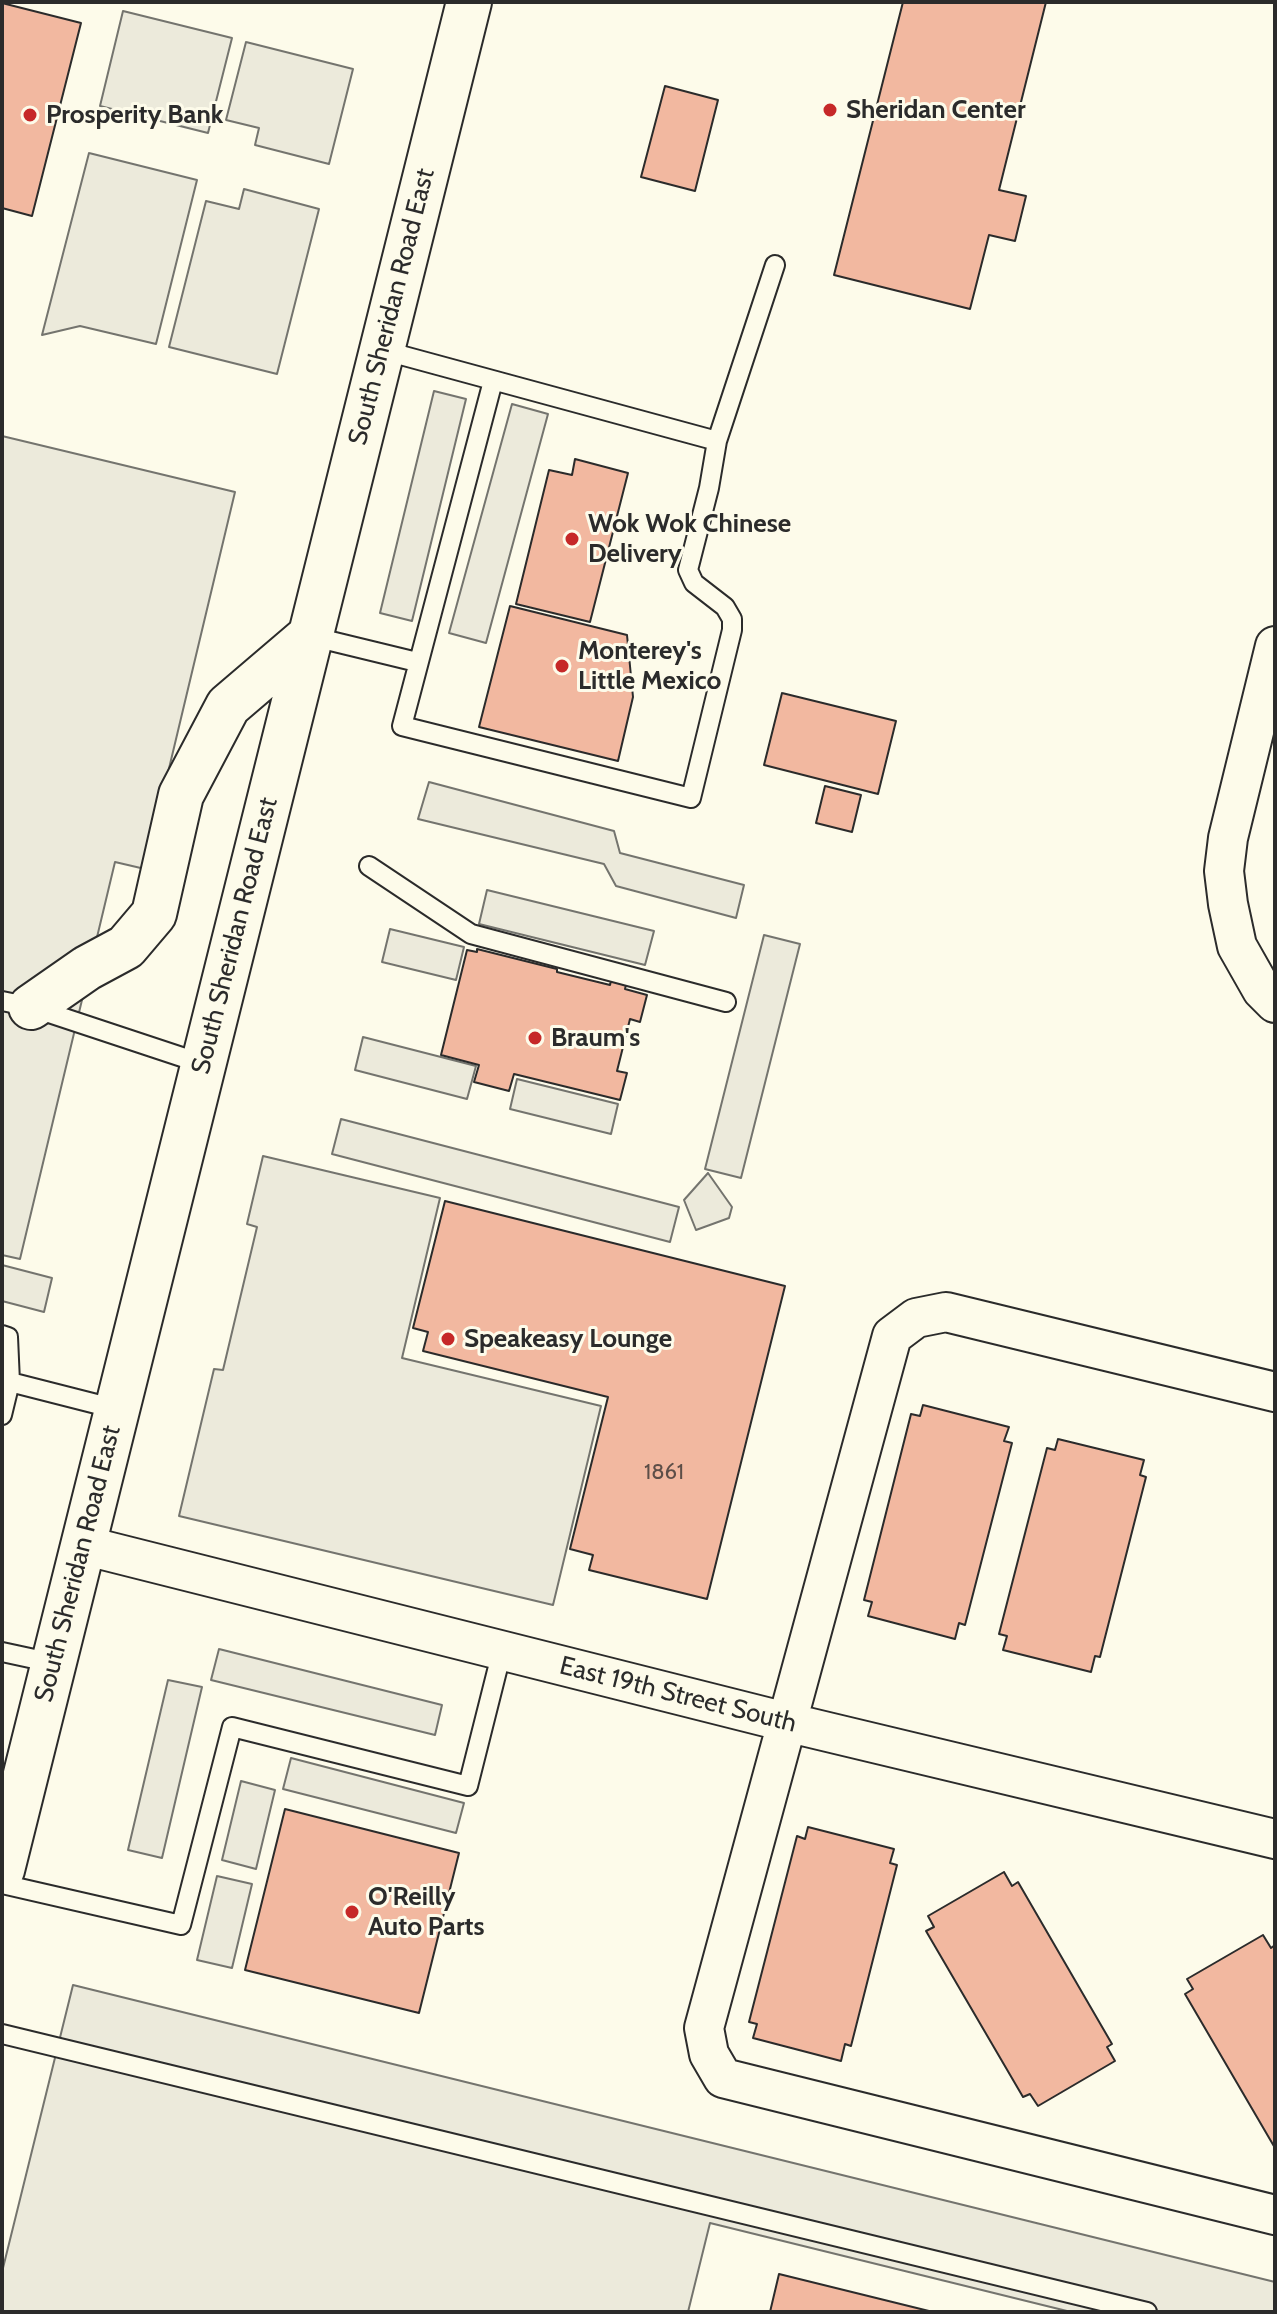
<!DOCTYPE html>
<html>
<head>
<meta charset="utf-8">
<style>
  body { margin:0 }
  #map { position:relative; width:1277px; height:2314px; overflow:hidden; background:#fdfbea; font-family:Cabin,sans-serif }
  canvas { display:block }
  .frame { position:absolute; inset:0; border:4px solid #2b2b2b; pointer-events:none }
</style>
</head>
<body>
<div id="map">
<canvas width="1277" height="2314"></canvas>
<div class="frame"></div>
</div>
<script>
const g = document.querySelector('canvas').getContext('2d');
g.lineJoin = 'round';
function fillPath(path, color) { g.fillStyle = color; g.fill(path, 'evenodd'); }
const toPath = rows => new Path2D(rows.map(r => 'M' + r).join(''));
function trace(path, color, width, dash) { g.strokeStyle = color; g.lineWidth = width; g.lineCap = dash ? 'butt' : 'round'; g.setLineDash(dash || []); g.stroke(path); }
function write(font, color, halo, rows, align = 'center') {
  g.font = font + ' Cabin,sans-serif'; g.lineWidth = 6; g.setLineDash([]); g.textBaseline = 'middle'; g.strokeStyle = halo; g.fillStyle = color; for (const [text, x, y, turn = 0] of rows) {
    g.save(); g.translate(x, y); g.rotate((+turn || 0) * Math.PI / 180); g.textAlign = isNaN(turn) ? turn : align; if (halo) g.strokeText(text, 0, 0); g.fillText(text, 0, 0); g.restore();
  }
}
const parking = toPath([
  [123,11,232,38,208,133,100,106,123,11],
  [246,42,353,69,329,164,255,145,259,128,226,120,246,42],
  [89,153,197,180,156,344,80,326,42,335,89,153],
  [244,189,319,209,277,374,169,347,206,201,239,209,244,189],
  [434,391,466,399,412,621,380,613,434,391],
  [512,404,548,414,486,643,449,633,512,404],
  [2,436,235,492,145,869,115,862,20,1259,2,1255,2,436],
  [429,782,614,831,620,853,744,885,736,918,616,886,604,864,418,819,429,782],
  [487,890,654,931,645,965,479,924,487,890],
  [390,929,464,947,456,980,382,962,390,929],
  [764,935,800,944,741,1178,705,1169,764,935],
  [363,1037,476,1066,467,1099,355,1070,363,1037],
  [517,1079,618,1104,611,1134,510,1109,517,1079],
  [341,1119,679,1207,670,1242,332,1154,341,1119],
  [263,1156,440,1198,402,1358,601,1406,553,1605,179,1516,214,1369,223,1370,257,1227,247,1224,263,1156],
  [708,1173,732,1207,729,1218,696,1230,684,1200,708,1173],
  [2,1265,52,1278,44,1312,2,1301,2,1265],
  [219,1649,442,1705,435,1735,211,1680,219,1649],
  [168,1680,202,1687,162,1858,128,1850,168,1680],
  [291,1758,464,1803,456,1833,283,1789,291,1758],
  [241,1781,275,1790,256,1869,222,1860,241,1781],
  [217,1876,252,1884,232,1968,197,1960,217,1876],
  [73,1985,1275,2282,1275,2312,1071,2312,710,2223,688,2312,2,2312,2,2272,73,1985]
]);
fillPath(parking, '#eceadb');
trace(parking, '#74746e', 2);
const building = toPath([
  [903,2,1046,2,999,190,1026,196,1015,241,989,235,970,309,834,275,903,2],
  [2,3,81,23,32,216,2,208,2,3],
  [665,86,718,100,695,191,641,177,665,86],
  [575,459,628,473,590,622,516,604,549,470,572,475,575,459],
  [510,606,627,635,633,697,618,761,479,727,510,606],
  [782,693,896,721,878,794,764,765,782,693],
  [825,786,861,795,852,832,816,823,825,786],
  [477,949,557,969,557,972,610,985,611,981,626,985,625,989,647,995,640,1022,630,1019,617,1071,627,1073,620,1100,514,1074,509,1091,474,1082,479,1065,441,1055,467,950,477,952,477,949],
  [445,1201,785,1286,707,1599,589,1570,593,1555,570,1549,608,1397,423,1351,428,1332,413,1328,445,1201],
  [923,1405,1009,1427,1004,1441,1012,1443,965,1625,959,1623,955,1639,868,1616,872,1602,864,1600,911,1414,920,1416,923,1405],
  [1058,1439,1144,1460,1140,1475,1146,1477,1100,1657,1095,1656,1091,1672,1003,1650,1007,1636,999,1634,1047,1448,1055,1450,1058,1439],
  [285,1809,459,1853,419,2013,245,1970,285,1809],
  [808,1827,894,1849,890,1863,897,1865,851,2046,845,2044,841,2061,753,2038,757,2024,749,2022,797,1836,805,1839,808,1827],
  [1004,1872,1012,1886,1018,1882,1112,2044,1107,2047,1115,2061,1038,2106,1030,2094,1023,2097,926,1931,934,1927,928,1916,1004,1872],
  [1263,1935,1271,1948,1275,1945,1275,2148,1185,1994,1193,1989,1187,1979,1263,1935],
  [779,2274,933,2312,770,2312,779,2274]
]);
fillPath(building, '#f2b8a0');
trace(building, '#2b2b2b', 2);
const service = toPath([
  [382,350,717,441,709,488,688,570,694,583,725,607,732,619,732,630,691,798,402,726,493,381],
  [717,441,775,265],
  [310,636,417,662],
  [369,866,471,934,726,1002],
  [2,1001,31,1007,203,1064],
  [2,1335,8,1337,10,1382,2,1415],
  [10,1382,116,1409],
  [2,1652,53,1663],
  [2,1884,181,1925,232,1727,468,1786,502,1651],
  [2,2034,1147,2312]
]);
const minor = toPath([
  [1275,646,1228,838,1224,871,1228,904,1237,946,1262,990,1275,1003],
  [1275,1392,946,1312,916,1318,892,1336,704,2028,709,2054,723,2078,1275,2215],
  [83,1545,786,1722,1275,1839]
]);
const secondary = toPath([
  [31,1007,87,968,126,947,154,914,181,795,228,706,310,636],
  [2,1870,469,2]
]);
trace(service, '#2b2b2b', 22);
trace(minor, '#2b2b2b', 42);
trace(secondary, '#2b2b2b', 48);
trace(service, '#fdfbea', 18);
trace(minor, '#fdfbea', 38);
trace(secondary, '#fdfbea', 44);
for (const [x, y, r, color] of [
  [830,110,8,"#c62828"],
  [30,115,8,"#c62828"],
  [572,539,8,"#c62828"],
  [562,666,8,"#c62828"],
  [535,1038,8,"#c62828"],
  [448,1339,8,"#c62828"],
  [352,1912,8,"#c62828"]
]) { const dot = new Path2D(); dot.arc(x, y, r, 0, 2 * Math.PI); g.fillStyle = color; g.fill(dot); trace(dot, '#fdfbea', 3); }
write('22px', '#5d4e48', null, [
  ["1861",664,1473]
]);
write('bold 26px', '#2b2b2b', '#fdfbea', [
  ["Sheridan Center",846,110],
  ["Prosperity Bank",46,115],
  ["Wok Wok Chinese",588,524],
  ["Delivery",588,554],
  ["Monterey's",578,651],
  ["Little Mexico",578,681],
  ["Braum's",551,1038],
  ["Speakeasy Lounge",464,1339],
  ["O'Reilly",368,1897],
  ["Auto Parts",368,1927]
], 'left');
write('26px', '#2b2b2b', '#fdfbea', [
  ["South Sheridan Road East",392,307,-76],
  ["South Sheridan Road East",235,936,-76],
  ["South Sheridan Road East",78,1564,-76],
  ["East 19th Street South",678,1695,14]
]);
</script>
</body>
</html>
